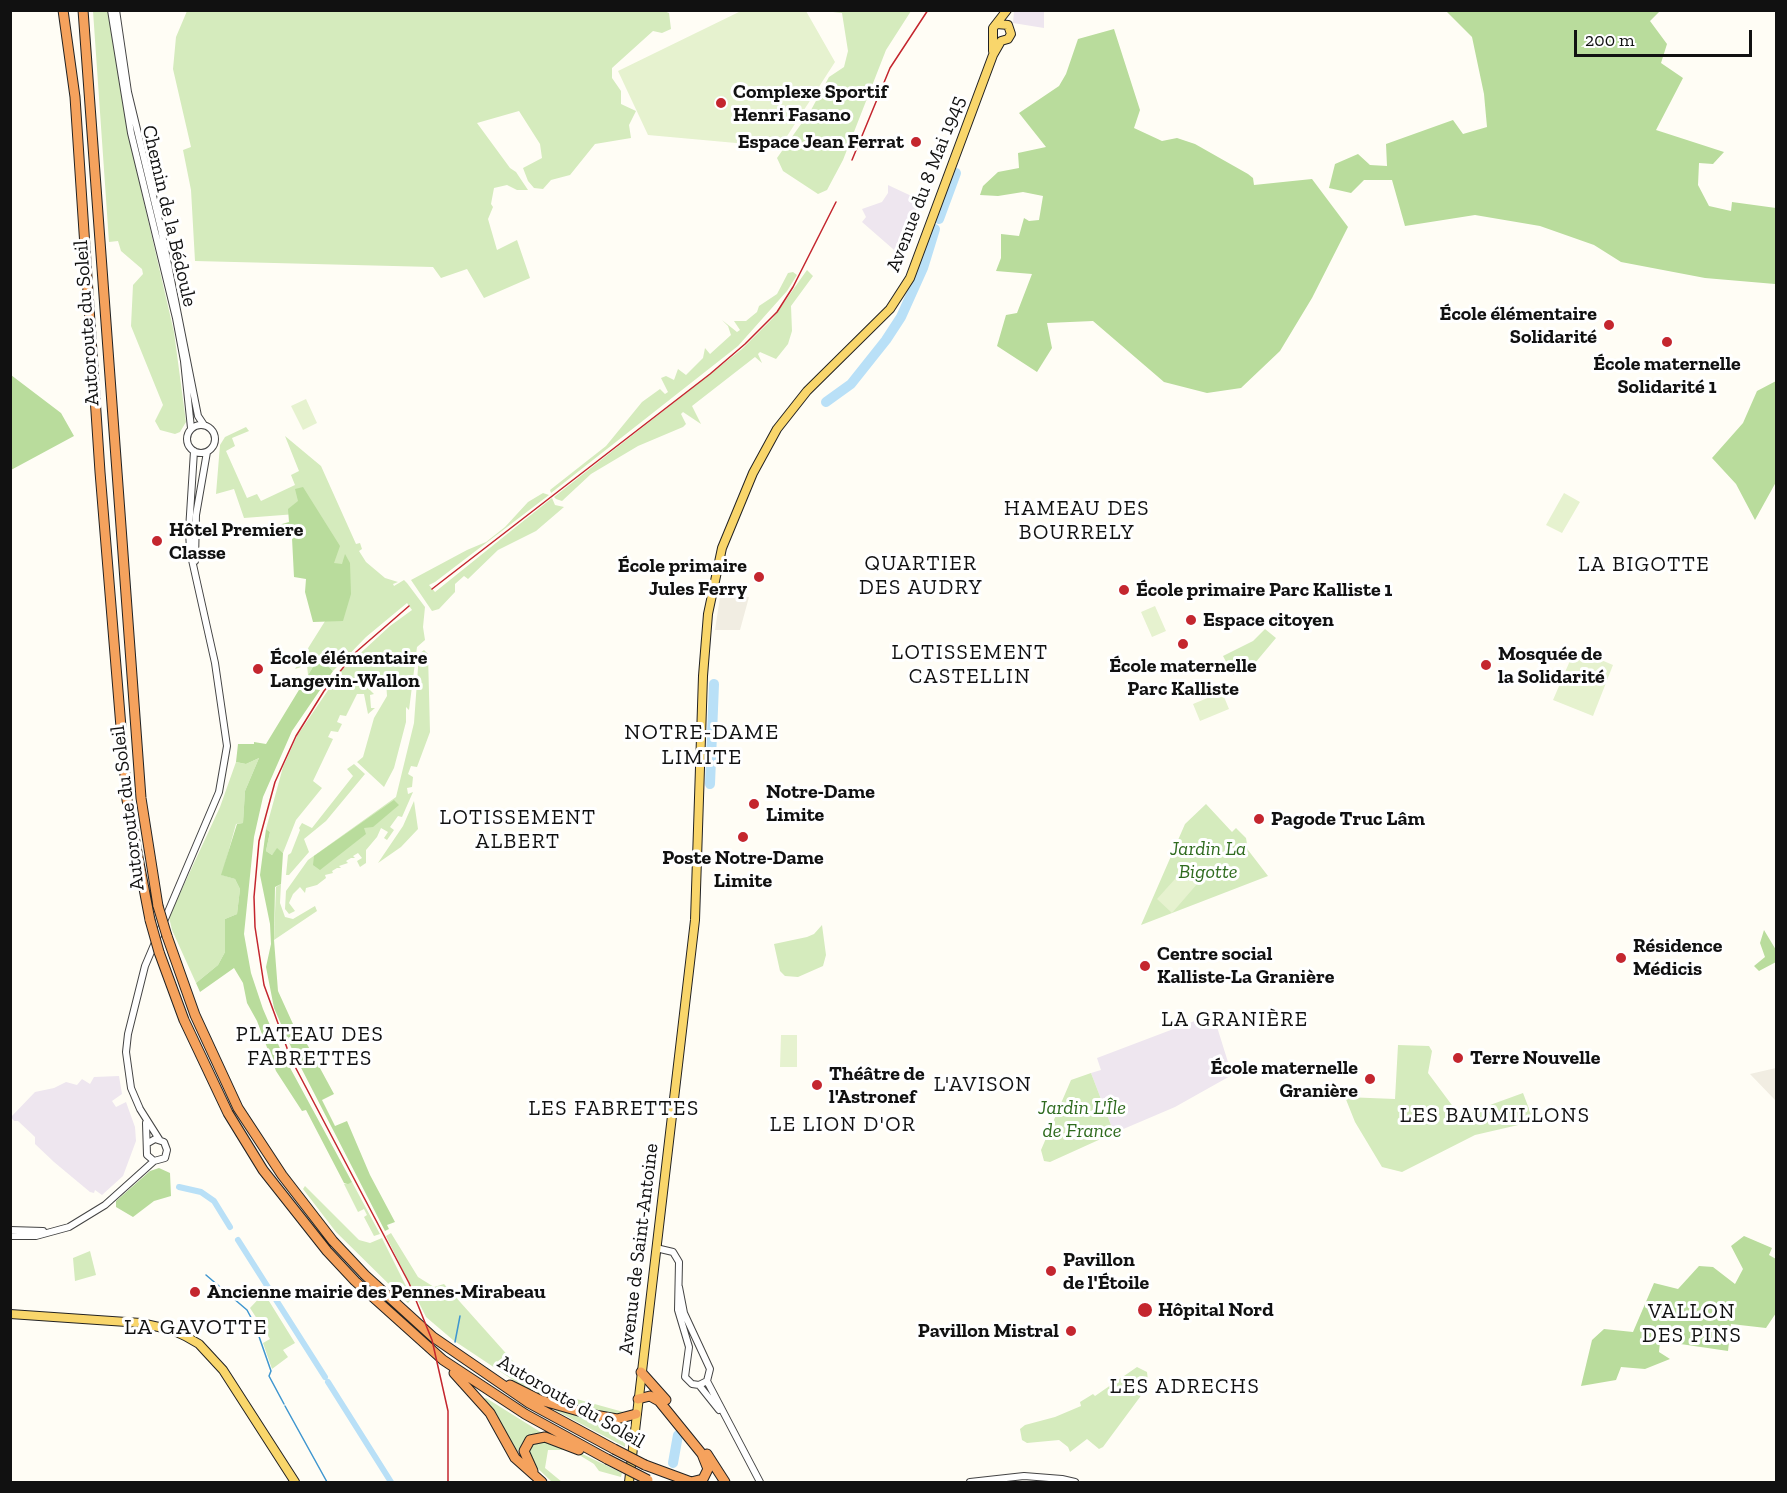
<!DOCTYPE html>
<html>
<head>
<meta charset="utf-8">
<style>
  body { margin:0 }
  #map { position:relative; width:1787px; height:1493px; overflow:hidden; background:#fffdf5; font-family:"Zilla Slab",serif }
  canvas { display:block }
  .frame { position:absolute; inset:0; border:12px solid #111; pointer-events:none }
  .scale { position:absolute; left:1574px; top:30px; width:178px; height:27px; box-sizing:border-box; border:3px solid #111; border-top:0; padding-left:8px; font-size:18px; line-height:21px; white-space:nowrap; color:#111; -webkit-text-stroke:4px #fff; paint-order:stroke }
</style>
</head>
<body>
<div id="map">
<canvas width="1787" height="1493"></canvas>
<div class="frame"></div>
<div class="scale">200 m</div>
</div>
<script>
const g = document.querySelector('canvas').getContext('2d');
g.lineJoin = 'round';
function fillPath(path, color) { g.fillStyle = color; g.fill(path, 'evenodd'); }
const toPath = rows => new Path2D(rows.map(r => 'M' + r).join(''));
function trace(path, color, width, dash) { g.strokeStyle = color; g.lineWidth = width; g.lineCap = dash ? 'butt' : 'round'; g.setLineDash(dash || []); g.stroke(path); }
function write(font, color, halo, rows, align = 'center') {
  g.font = font + ' "Zilla Slab",serif'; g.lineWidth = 6; g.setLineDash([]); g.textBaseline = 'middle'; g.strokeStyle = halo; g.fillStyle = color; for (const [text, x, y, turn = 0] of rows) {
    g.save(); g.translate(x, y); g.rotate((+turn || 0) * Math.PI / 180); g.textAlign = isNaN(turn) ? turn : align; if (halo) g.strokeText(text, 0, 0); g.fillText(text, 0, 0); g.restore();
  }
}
fillPath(toPath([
  [1014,11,1044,11,1044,28,1013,23],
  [888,185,920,200,919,212,901,256,862,222,866,217,862,209,882,202,888,193],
  [1213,1014,1232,1075,1175,1107,1114,1133,1091,1073,1101,1070,1097,1058],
  [119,1076,122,1094,112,1101,116,1107,126,1102,135,1127,136,1141,123,1176,102,1195,95,1190,94,1193,90,1192,54,1162,35,1144,35,1137,18,1121,14,1121,11,1117,35,1092,54,1088,66,1082,77,1085,82,1079,90,1084,94,1077]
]), '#eee6ef');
fillPath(toPath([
  [93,11,108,11,129,138,174,332,186,422,180,432,175,434,160,430,155,421,163,405,131,326,133,285,143,274,142,269,121,251,118,241,109,242],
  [664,11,669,13,671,29,662,33,653,31,612,68,612,78,621,91,621,104,636,111,629,125,631,138,595,144,570,175,551,180,543,189,534,188,528,181,523,168,542,158,540,144,519,111,477,123,510,168,516,172,528,190,517,190,507,185,494,188,491,204,493,207,488,219,497,250,517,240,530,278,484,298,467,269,441,278,433,267,195,261,191,190,183,150,191,147,173,69,176,37,187,11],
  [824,11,911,11,886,50,843,160,827,190,818,194,783,171,777,158,811,110,829,77,844,67,848,51,842,13],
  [807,270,813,276,791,306,792,331,788,344,776,359,760,352,758,354,762,363,755,357,692,406,701,424,683,412,681,414,686,424,683,427,638,446,591,474,562,501,556,499,554,497,742,349,773,318],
  [793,272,797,275,787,291,738,346,551,493,550,490,606,446,642,402,660,389,665,394,668,392,661,378,666,376,674,380,678,369,686,375,703,358,705,348,710,354,731,335,728,326,722,320,737,332,740,330,734,321,746,321,757,312,759,306,777,294,788,273],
  [246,427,249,431,232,438,235,446,226,451,247,498,257,494,261,501,295,485,291,475,299,471,285,436,321,466,356,544,360,543,362,549,359,551,366,562,385,578,398,582,393,584,394,586,404,580,407,583,425,607,423,627,425,640,417,647,409,710,406,707,406,722,394,768,384,787,357,762,363,757,374,718,387,696,386,681,383,676,374,674,367,682,368,688,374,694,370,695,371,708,375,708,368,714,364,694,357,694,346,716,340,715,337,722,342,724,338,732,331,731,328,737,333,739,313,781,322,788,296,820,283,853,277,849,272,855,266,851,270,832,266,829,283,767,297,736,341,671,390,626,412,610,407,603,366,637,333,671,319,657,308,675,307,665,311,661,309,658,303,660,301,667,295,669,332,610,309,513,244,518,234,489,216,494,220,445,225,437],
  [543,493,549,495,435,582,429,585,435,592,552,498,555,505,564,507,536,531,498,550,468,579,464,576,455,584,455,592,439,609,432,611,411,580,467,550,486,542,505,527,528,502],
  [1265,629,1276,638,1255,663,1233,675,1223,656,1253,641],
  [424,650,428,654,430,732,417,767,411,766,408,774,413,777,412,787,407,788,408,794,413,792,402,817,398,816,390,827,394,830,387,840,384,838,388,832,381,828,377,837,366,850,366,863,360,867,357,861,362,858,358,853,353,856,355,858,351,858,346,861,348,863,339,866,341,868,337,868,332,871,333,873,325,875,326,878,317,885,306,888,305,893,300,887,293,894,289,903,295,911,289,914,285,909,286,891,308,860,396,797,414,723,419,654],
  [259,758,245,791,243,823,236,824,222,875,235,879,240,889,237,914,225,919,225,952,218,965,196,983,172,930,169,917,220,807,236,762,246,764],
  [354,764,365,774,326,821,304,839,309,852,289,875,286,875,288,855,291,853,300,830,299,828,302,823,312,828,353,776,347,769],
  [414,801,418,829,401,847,378,863,403,826],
  [1206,804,1232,832,1236,828,1246,838,1248,850,1268,876,1141,925,1185,824],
  [281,884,280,903,285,917,293,919,315,906,317,911,274,940,276,887],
  [822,925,826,955,823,966,798,977,785,976,780,971,774,944,807,937,814,934],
  [1398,1045,1429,1046,1432,1051,1428,1073,1460,1116,1523,1093,1531,1114,1531,1119,1527,1123,1475,1135,1402,1172,1382,1167,1355,1122,1345,1097,1395,1099],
  [1091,1073,1114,1133,1050,1162,1044,1161,1041,1150,1071,1080],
  [352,1182,380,1234,374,1236,364,1217,367,1215,364,1209,358,1212,344,1184],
  [305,1186,359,1240,370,1243,382,1238,412,1298,408,1303,336,1232,303,1189],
  [391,1233,418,1277,434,1287,444,1284,537,1388,627,1413,613,1416,537,1396,453,1340,426,1317,386,1236],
  [90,1251,96,1275,75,1281,73,1258],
  [264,1293,295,1343,283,1350,288,1357,272,1369,263,1343,270,1339,250,1308],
  [1137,1367,1147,1372,1148,1381,1140,1397,1103,1447,1099,1449,1087,1439,1070,1452,1068,1447,1059,1440,1027,1443,1022,1440,1020,1429,1025,1425,1055,1417,1081,1406,1080,1402,1093,1394,1095,1396],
  [484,1399,486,1398,542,1433,524,1440,516,1454],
  [547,1406,619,1422,627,1422,625,1447],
  [543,1440,572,1449,622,1473,621,1477,599,1471,594,1464,571,1450,548,1450,545,1468,562,1482,552,1482,529,1460,530,1443]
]), '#d5ebbd');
fillPath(toPath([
  [1446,11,1660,11,1650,21,1667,44,1661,63,1683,78,1656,130,1724,152,1713,164,1699,163,1698,185,1709,206,1731,211,1732,202,1776,208,1776,288,1775,284,1705,278,1621,262,1594,245,1540,226,1475,215,1405,226,1392,180,1364,180,1351,193,1329,188,1335,164,1358,154,1370,165,1387,166,1386,144,1453,120,1463,134,1487,127,1484,94,1472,37],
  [1114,29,1140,110,1134,128,1162,141,1177,138,1195,144,1248,174,1253,178,1254,185,1312,179,1348,227,1312,298,1280,351,1241,388,1207,393,1164,382,1093,321,1047,323,1052,348,1037,372,997,346,1006,315,1017,313,1032,274,996,271,1001,258,1001,234,1019,236,1024,218,1029,221,1039,220,1043,196,1023,192,998,196,980,195,983,186,998,172,1019,168,1018,153,1046,147,1019,113,1059,86,1066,74,1078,39],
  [11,375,61,413,74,436,11,470],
  [1776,381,1776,482,1755,520,1736,484,1712,458,1743,423,1757,391],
  [303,487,340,546,334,563,342,564,345,554,350,563,351,594,343,621,313,622,305,592,306,579,294,577,292,538,276,538,275,526,289,522,288,509,298,501,295,489],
  [319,657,333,671,292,731,263,797,254,837,244,934,251,973,263,1009,282,1053,352,1182,348,1184,344,1183,306,1110,302,1111,276,1071,257,1021,247,1003,243,983,234,968,200,992,196,983,218,965,225,952,225,919,237,914,240,889,235,879,221,875,237,824,243,823,245,791,259,758,246,764,236,762,238,744,254,744,254,742,266,744],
  [394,800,399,805,373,827,364,828,366,834,320,870,313,865,314,856],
  [266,829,270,832,266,851,272,855,277,848,283,853,281,884,275,887,274,940,278,991,298,1035,301,1033,334,1094,322,1100,335,1126,347,1121,370,1175,395,1222,387,1225,389,1229,385,1231,295,1056,274,1008,266,967,271,944,270,924,260,875],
  [1764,930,1776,950,1776,962,1759,971,1754,966,1765,957,1760,943],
  [159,1168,170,1173,171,1196,154,1201,133,1217,116,1207,116,1201,150,1171],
  [1744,1236,1772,1248,1769,1255,1776,1259,1776,1313,1766,1328,1731,1324,1728,1351,1660,1341,1659,1352,1670,1359,1645,1369,1621,1367,1616,1380,1581,1386,1592,1340,1604,1329,1633,1332,1654,1283,1678,1289,1699,1266,1713,1267,1735,1284,1743,1269,1731,1246]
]), '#b9dc9c');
fillPath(toPath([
  [743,10,806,11,835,62,780,147,648,135,618,71],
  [306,399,317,423,303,430,291,406],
  [1564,493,1580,502,1562,533,1546,525],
  [1155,606,1166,631,1152,637,1141,612],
  [1575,649,1613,665,1593,716,1553,700],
  [1222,692,1229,709,1200,721,1193,704],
  [1183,870,1198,883,1172,913,1157,899],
  [781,1035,797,1035,797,1067,780,1067]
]), '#e6f2cf');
fillPath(toPath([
  [725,595,749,597,740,630,715,630,720,597],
  [1776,1068,1776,1099,1775,1100,1750,1074]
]), '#f1ede2');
trace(toPath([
  [206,1275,247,1310,255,1325,271,1371,269,1376,284,1404],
  [455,1342,460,1316],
  [285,1406,327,1482]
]), '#3f96cf', 1.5);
trace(toPath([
  [179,1187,201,1192,214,1201,230,1227],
  [238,1240,325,1377],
  [328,1382,391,1482]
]), '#b9e0f7', 6);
trace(toPath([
  [939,219,956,173],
  [826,402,851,384,886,340,901,317,923,268,935,229],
  [710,784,714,684],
  [673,1463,678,1435]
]), '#b9e0f7', 10);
const minor = toPath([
  [111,10,131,133,176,318,184,361,191,428],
  [116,10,128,92,161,229,198,416,204,425],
  '187 439a14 14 0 1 1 28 0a14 14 0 1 1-28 0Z',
  [195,561,196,515,207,452],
  [146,1123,147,1155,154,1161,165,1158,167,1150,164,1142,155,1139,148,1143],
  [159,1139,140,1109,131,1088,126,1052,128,1034,145,966,219,792,227,746,215,663,190,551,189,530,194,451],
  [10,1230,43,1231],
  [10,1236,36,1236,69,1227,105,1205,154,1161],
  [656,1248,673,1252,679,1262,678,1310,689,1347,685,1377,692,1384,699,1385,707,1381,710,1369,684,1313,679,1287],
  [707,1381,760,1482],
  [699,1385,719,1410],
  [970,1482,1024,1476,1062,1479,1075,1482]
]);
const major = toPath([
  [993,51,993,28,1007,10],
  [10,1314,141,1323,172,1330,185,1336,199,1344,223,1370,295,1482],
  [629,1482,695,920,703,676,708,614,722,548,753,473,777,429,807,391,890,309,910,278,993,55,1001,41,1008,39,1011,34,1008,25,997,24]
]);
const highway = toPath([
  [63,10,75,97,100,472,127,800,150,920],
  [83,10,141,798,158,906],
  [167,936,195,1015,238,1108,282,1175,333,1241,365,1275,433,1337,529,1403,614,1449],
  [159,952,184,1020,228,1113,263,1170,327,1251,355,1281,443,1360,525,1414,607,1459],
  [641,1372,666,1400],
  [454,1373,490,1413,515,1458,542,1482],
  [510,1385,540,1400,589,1414,617,1419,636,1414],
  [638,1399,650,1396,659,1401,702,1454,708,1469,703,1479,691,1482,645,1465],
  [707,1454,725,1482],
  [533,1471,524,1451,530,1440,545,1437,579,1450]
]);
trace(minor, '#444', 8);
trace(major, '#222', 10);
trace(highway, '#222', 11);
trace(minor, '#fff', 6);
trace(major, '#f9d66b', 8);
trace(highway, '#f5a25d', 9);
trace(toPath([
  [852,160,890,68,928,10],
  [432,589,710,374,745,344,777,312,793,287,836,202],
  [409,606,356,652,324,691,296,736,275,782,259,841,254,897,255,927,264,985,291,1059,409,1283,432,1340,448,1411,448,1482]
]), '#c4262e', 1.5);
const highwayBridge = toPath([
  [158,906,167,936],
  [150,920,159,952],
  [614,1449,645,1465],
  [607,1459,648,1480]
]);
trace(highwayBridge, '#222', 11, []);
trace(highwayBridge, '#f5a25d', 9);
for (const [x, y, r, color] of [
  [721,103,6,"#c4262e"],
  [916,142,6,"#c4262e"],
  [1609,325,6,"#c4262e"],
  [1667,342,6,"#c4262e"],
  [157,541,6,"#c4262e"],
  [759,577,6,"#c4262e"],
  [1124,590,6,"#c4262e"],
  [1191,620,6,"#c4262e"],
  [1183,644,6,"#c4262e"],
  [1486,665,6,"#c4262e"],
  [258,669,6,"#c4262e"],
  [754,804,6,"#c4262e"],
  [1259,819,6,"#c4262e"],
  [743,837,6,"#c4262e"],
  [1621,958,6,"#c4262e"],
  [1145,966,6,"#c4262e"],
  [1458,1058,6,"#c4262e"],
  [1370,1079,6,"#c4262e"],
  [817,1085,6,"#c4262e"],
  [1051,1271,6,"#c4262e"],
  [195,1292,6,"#c4262e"],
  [1145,1310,8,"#c4262e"],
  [1071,1331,6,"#c4262e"]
]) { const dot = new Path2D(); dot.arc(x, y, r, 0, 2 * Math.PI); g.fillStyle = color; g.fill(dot); trace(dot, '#fff', 2); }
write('bold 20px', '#111', '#fff', [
  ["Complexe Sportif",733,92],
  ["Henri Fasano",733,115],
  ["Espace Jean Ferrat",904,142,"right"],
  ["École élémentaire",1597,314,"right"],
  ["Solidarité",1597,337,"right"],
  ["École maternelle",1667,364,"center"],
  ["Solidarité 1",1667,387,"center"],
  ["Hôtel Premiere",169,530],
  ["Classe",169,553],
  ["École primaire",747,566,"right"],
  ["Jules Ferry",747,589,"right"],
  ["École primaire Parc Kalliste 1",1136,590],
  ["Espace citoyen",1203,620],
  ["Mosquée de",1498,654],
  ["la Solidarité",1498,677],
  ["École élémentaire",270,658],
  ["Langevin-Wallon",270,681],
  ["École maternelle",1183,666,"center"],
  ["Parc Kalliste",1183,689,"center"],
  ["Notre-Dame",766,792],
  ["Limite",766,815],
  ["Pagode Truc Lâm",1271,819],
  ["Poste Notre-Dame",743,858,"center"],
  ["Limite",743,881,"center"],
  ["Résidence",1633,946],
  ["Médicis",1633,969],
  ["Centre social",1157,954],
  ["Kalliste-La Granière",1157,977],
  ["Terre Nouvelle",1470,1058],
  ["École maternelle",1358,1068,"right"],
  ["Granière",1358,1091,"right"],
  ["Théâtre de",829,1074],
  ["l'Astronef",829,1097],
  ["Pavillon",1063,1260],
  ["de l'Étoile",1063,1283],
  ["Ancienne mairie des Pennes-Mirabeau",207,1292],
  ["Hôpital Nord",1158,1310],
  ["Pavillon Mistral",1059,1331,"right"]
], 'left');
write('20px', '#111', '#fff', [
  ["Avenue du 8 Mai 1945",926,184,-69],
  ["Chemin de la Bédoule",169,216,77],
  ["Autoroute du Soleil",87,323,-94],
  ["Autoroute du Soleil",128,808,-97],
  ["Avenue de Saint-Antoine",639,1249,-83],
  ["Autoroute du Soleil",571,1402,30]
]);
write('italic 20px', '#2f6b1f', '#fff', [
  ["Jardin La",1208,849],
  ["Bigotte",1208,872],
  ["Jardin L'Île",1082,1108],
  ["de France",1082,1131]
]);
g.letterSpacing = '1.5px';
write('21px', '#111', '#fff', [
  ["HAMEAU DES",1077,509],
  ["BOURRELY",1077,533],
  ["QUARTIER",921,564],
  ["DES AUDRY",921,588],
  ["LA BIGOTTE",1644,565],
  ["LOTISSEMENT",970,653],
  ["CASTELLIN",970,677],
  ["LOTISSEMENT",518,818],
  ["ALBERT",518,842],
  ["LA GRANIÈRE",1235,1020],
  ["PLATEAU DES",310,1035],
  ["FABRETTES",310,1059],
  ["L'AVISON",983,1085],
  ["LES FABRETTES",614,1109],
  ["LES BAUMILLONS",1495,1116],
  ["LE LION D'OR",843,1125],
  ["VALLON",1692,1312],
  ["DES PINS",1692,1336],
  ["LES ADRECHS",1185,1387]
]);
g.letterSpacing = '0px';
g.letterSpacing = '1.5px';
write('22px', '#111', '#fff', [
  ["NOTRE-DAME",702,733],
  ["LIMITE",702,758],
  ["LA GAVOTTE",196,1328]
]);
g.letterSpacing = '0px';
</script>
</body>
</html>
